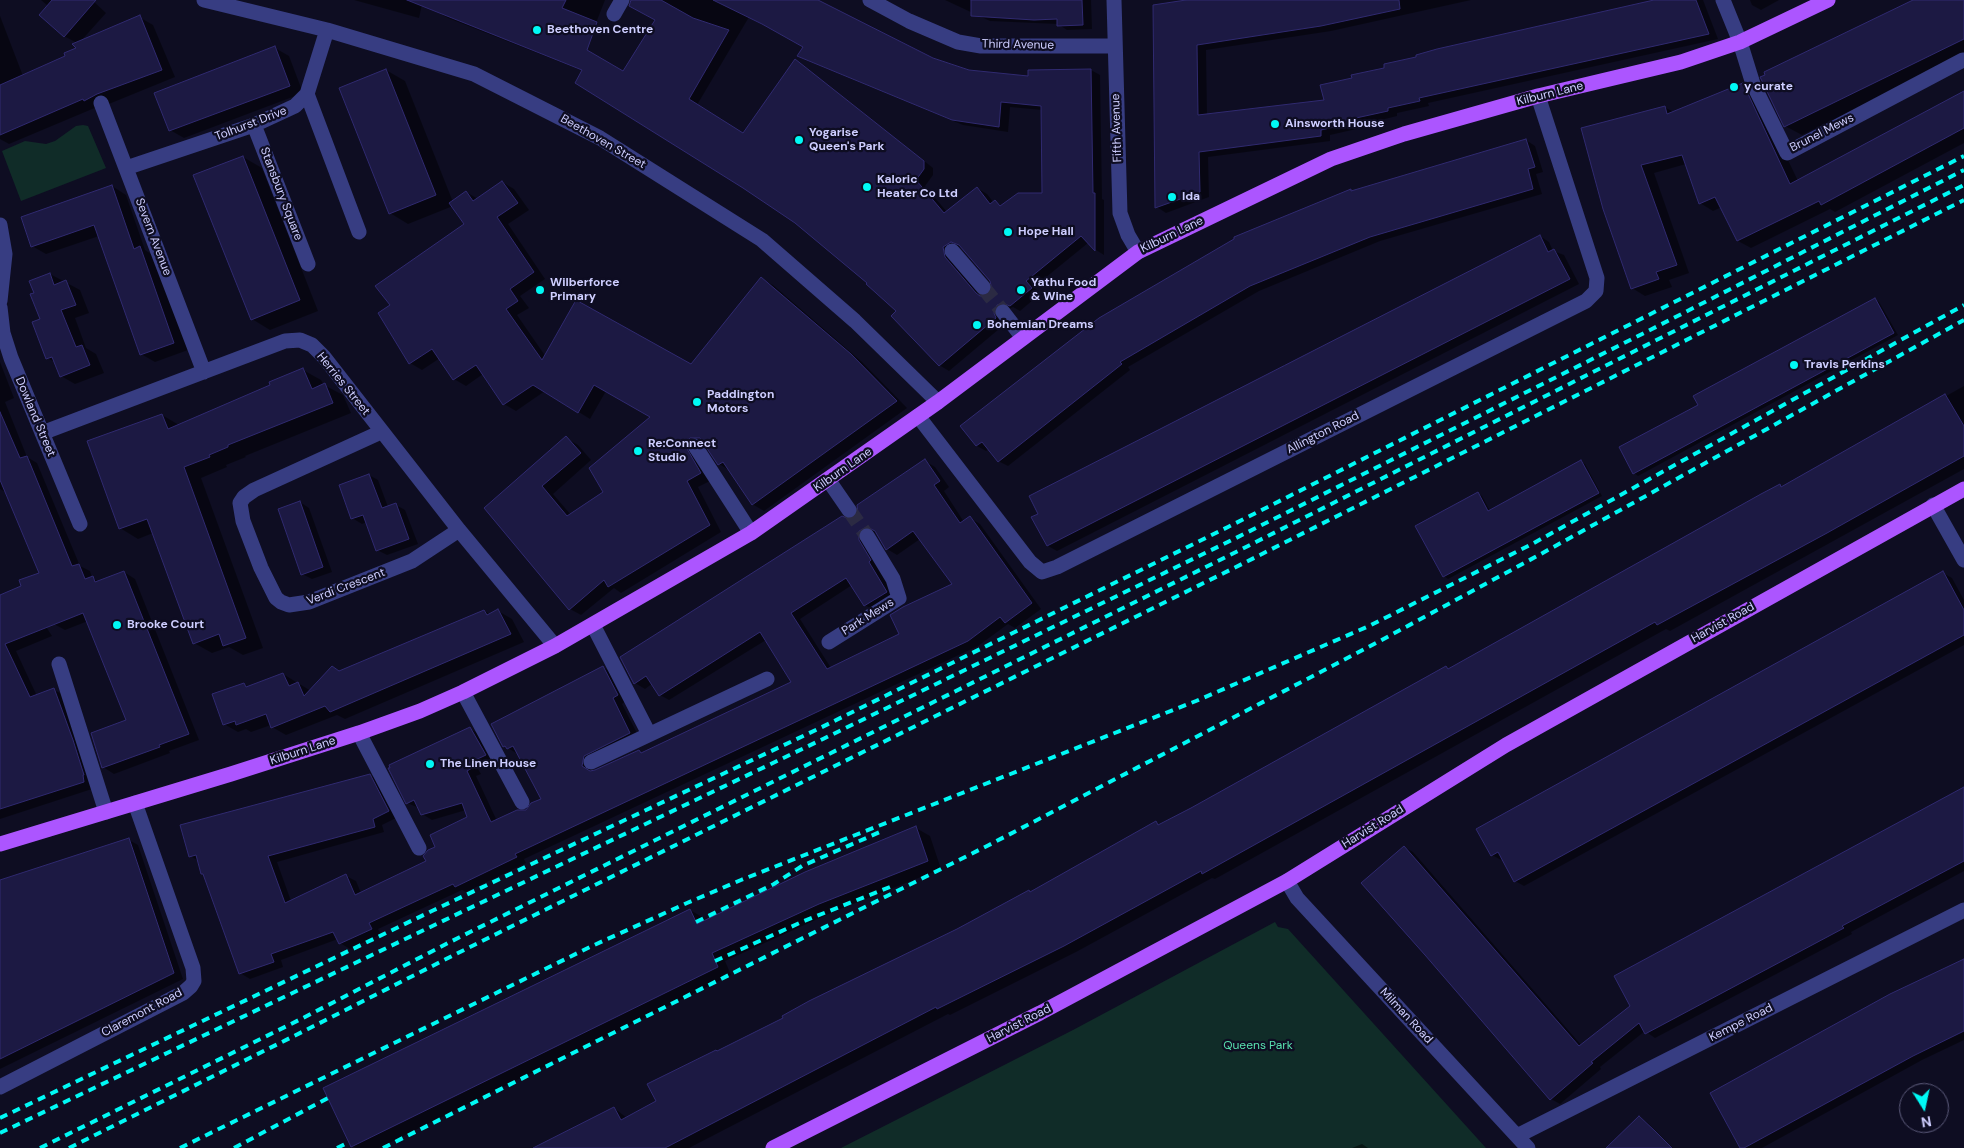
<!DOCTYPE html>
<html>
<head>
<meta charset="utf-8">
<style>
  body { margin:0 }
  #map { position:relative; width:1964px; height:1148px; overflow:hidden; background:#0e0d22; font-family:"DM Sans",sans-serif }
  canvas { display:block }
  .north { position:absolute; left:1899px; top:1083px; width:50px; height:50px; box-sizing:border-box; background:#0e0d22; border:1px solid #5b5a7a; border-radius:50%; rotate:170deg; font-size:14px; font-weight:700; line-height:20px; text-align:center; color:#ceceff }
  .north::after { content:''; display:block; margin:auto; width:18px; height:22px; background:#00f9f5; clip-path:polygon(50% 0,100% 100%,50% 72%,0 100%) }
</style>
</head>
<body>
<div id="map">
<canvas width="1964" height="1148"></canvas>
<div class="north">N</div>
</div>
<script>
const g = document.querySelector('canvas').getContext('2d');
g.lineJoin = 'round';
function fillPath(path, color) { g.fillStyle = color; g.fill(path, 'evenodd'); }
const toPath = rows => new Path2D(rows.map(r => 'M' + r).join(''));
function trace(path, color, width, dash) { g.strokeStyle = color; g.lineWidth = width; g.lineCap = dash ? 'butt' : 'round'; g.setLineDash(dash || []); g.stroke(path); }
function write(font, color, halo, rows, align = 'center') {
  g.font = font + ' "DM Sans",sans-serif'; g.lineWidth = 4.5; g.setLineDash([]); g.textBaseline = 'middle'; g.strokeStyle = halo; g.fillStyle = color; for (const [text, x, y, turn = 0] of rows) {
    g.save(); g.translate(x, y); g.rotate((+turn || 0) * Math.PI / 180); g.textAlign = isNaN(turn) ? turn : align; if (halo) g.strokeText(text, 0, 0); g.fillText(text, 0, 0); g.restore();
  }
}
fillPath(toPath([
  [83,125,88,126,106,168,21,201,2,151,25,141,46,144,55,141,76,126],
  [1275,922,1278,927,1288,929,1486,1148,841,1148,1073,1030]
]), '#102c28');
fillPath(toPath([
  [41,0,92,0,106,13,80,42,139,17,153,25,175,77,99,108,97,107,9,144,0,139,0,16,23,76,67,57,78,48,77,43,64,36,48,6],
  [354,0,423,0,419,18],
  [443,0,605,0,578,69,448,18,439,13],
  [637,0,815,0,889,38,949,65,969,71,1029,77,1091,70,1100,75,1102,199,1104,200,1104,255,1096,250,1088,243,1034,287,1040,294,1020,311,1013,307,1006,310,1005,324,949,371,939,365,898,311,869,282,624,73,657,20],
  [749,17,805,47,799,56,808,61,963,125,1008,132,1010,107,1042,110,1043,195,1002,206,995,202,994,203,987,194,977,188,947,212,925,186,933,175,933,168,804,66,795,61,743,134,697,105],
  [961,246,992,281,993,290,989,296,983,297,954,263,955,249],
  [945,0,1091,0,1092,29,1067,30,1058,24,990,21],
  [1194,0,1471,0,1331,31,1206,50,1207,115,1325,101,1354,79,1386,68,1658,0,1703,0,1718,39,1428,103,1429,106,1397,113,1397,116,1365,124,1365,127,1330,135,1330,141,1208,157,1209,197,1166,213,1157,207,1154,6],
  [1750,0,1779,0,1761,10,1752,5],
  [1915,0,1964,0,1964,57,1802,135,1785,126],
  [275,48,289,56,303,93,184,138,170,130],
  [386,70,405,81,453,202,466,192,478,199,502,182,514,189,529,210,508,224,545,279,520,296,529,308,517,315,546,357,691,366,761,279,773,285,862,362,907,408,764,511,752,504,729,470,719,464,705,444,702,444,712,480,698,487,721,532,621,593,614,588,581,615,570,609,485,508,566,438,578,445,591,460,553,494,571,515,605,492,652,417,606,391,590,419,545,391,516,411,504,404,483,374,466,386,454,379,440,358,422,370,410,363,392,305,465,225,453,206,408,224,390,213],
  [1743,85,1756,93,1798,181,1964,92,1964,143,1835,212,1830,209,1751,248,1738,241,1722,207,1713,211,1700,203,1686,164,1654,173,1689,273,1669,280,1672,287,1645,296,1632,288,1604,209,1664,107,1674,112],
  [1526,140,1535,146,1543,172,1536,174,1542,194,1380,241,1259,291,1128,367,1130,370,1008,466,998,461,989,449,986,451,977,446,962,427,1351,190,1353,192],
  [243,157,262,168,318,311,270,330,252,319],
  [112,186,126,195,145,250,154,256,188,350,155,362,141,354,99,236,46,254,32,246],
  [1540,236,1549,242,1553,251,1564,255,1579,284,1057,551,1048,546],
  [50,274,80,290,89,313,75,318,86,348,96,354,104,373,75,384,61,376,55,362,47,358,42,319,35,293],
  [1875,299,1879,302,1898,335,1638,476,1634,473,1699,405],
  [0,362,14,398,5,402,27,457,37,463,80,566,90,571,92,578,100,582,124,572,135,579,199,740,169,751,170,753,114,774,103,767,128,721,88,621,65,630,54,624,41,574,7,493,0,489],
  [303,370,321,380,324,385,343,395,351,413,245,456,246,457,226,465,227,467,201,478,263,648,243,655,229,647,212,653,194,643,153,533,138,539,120,528,162,415,179,425,272,386],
  [1964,386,1964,469,1670,631,1666,629,1215,879,1212,878,1076,952,950,1015,948,1014,689,1148,532,1148,614,1108,627,1118,658,1101,718,1052,1031,893,1156,823,1160,825,1192,809,1446,667,1450,670,1780,486,1783,488],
  [925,461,935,467,949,487,944,491,964,522,970,518,980,524,1041,609,1015,628,1008,624,978,646,524,859,526,863,466,892,462,890,378,929,381,934,350,949,340,943,338,939,281,960,283,967,250,979,240,973,199,861,190,856,370,775,380,781,398,817,382,825,384,832,277,862,291,901,346,876,356,881,361,893,427,862,437,847,469,818,466,810,432,820,422,814,419,808,407,803,470,729,480,734,495,761,478,769,481,774,476,776,497,821,527,812,543,799,518,754,504,746,603,667,613,673,627,700,622,704,640,739,593,762,592,772,639,751,643,754,792,683,766,640,669,700,660,695,653,683,645,689,635,683,849,521,855,519],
  [876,532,887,549,897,555,920,539,954,584,901,635,831,668,800,619,852,585,865,605,875,611,896,598,872,534],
  [1581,462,1585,464,1602,496,1448,579,1444,576,1478,493,1482,496,1490,511],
  [369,475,378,480,388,507,396,505,405,510,418,544,387,555,377,550,367,522,362,524,352,518],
  [300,502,309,508,332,572,312,579,302,574],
  [1943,573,1952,578,1964,600,1964,645,1524,886,1515,881,1503,859,1501,860,1492,855],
  [0,596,27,597,52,636,16,651,37,696,54,690,66,696,95,788,0,819],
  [484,611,490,614,498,611,512,619,524,642,345,719,337,715,286,735,272,727,271,725,251,732,246,729,238,732,224,724,244,684,249,687,283,674,311,691,340,672],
  [1964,789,1964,871,1851,932,1852,934,1655,1038,1645,1031,1600,1067,1601,1069,1560,1104,1551,1099,1404,847,1413,852,1582,1046],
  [916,828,930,836,941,869,833,912,725,961,731,975,379,1148,356,1148,352,1146,690,910,704,918,705,922],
  [129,840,138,845,183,979,0,1069,0,881],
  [1964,960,1964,1040,1922,1060,1762,1148,1742,1148],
  [1639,1117,1648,1123,1673,1148,1608,1148],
  [1362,1144,1368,1148,1352,1148]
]), '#0007');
const building = toPath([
  [52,0,96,0,64,37,39,15,52,0],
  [407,0,566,0,562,8,597,22,587,50,623,71,655,20,629,6,631,0,661,0,693,18,729,30,689,99,743,133,795,59,924,161,924,169,916,180,944,213,977,187,990,204,995,200,1000,206,1018,193,1042,193,1041,106,1001,102,999,127,952,120,797,56,803,47,762,24,713,0,818,0,933,58,969,70,1028,76,1028,70,1091,69,1093,193,1095,193,1095,251,1081,236,1026,281,1032,288,1010,306,1002,303,997,305,994,313,996,318,939,366,891,316,896,311,866,284,867,283,795,223,743,188,575,83,582,70,407,0],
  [951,242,959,245,990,281,992,290,989,294,980,296,976,293,945,257,943,247,951,242],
  [971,0,1082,0,1083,25,1057,26,1057,19,1034,20,971,16,971,0],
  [1186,0,1399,0,1400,9,1321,26,1197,45,1198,115,1324,100,1320,85,1352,78,1351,75,1384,68,1384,64,1416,57,1416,55,1437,49,1654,0,1696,0,1709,34,1419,98,1420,101,1388,108,1388,111,1356,118,1356,122,1321,130,1321,136,1199,152,1200,192,1155,208,1153,5,1186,0],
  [1913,0,1964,0,1964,39,1784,127,1762,81,1760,77,1765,75,1764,72,1913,0],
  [140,15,162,70,97,94,84,101,83,99,0,135,0,85,65,56,64,53,76,48,72,44,140,15],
  [275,46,290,86,169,131,154,93,275,46],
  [386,69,436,195,389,214,339,88,386,69],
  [1743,83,1790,184,1964,91,1964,128,1821,205,1819,201,1737,241,1715,197,1699,204,1682,155,1641,165,1677,265,1656,272,1659,279,1631,289,1603,209,1581,128,1665,106,1667,114,1743,83],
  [1526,139,1535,167,1528,169,1533,189,1370,237,1250,286,1120,362,1122,364,998,462,982,442,976,446,960,426,1099,318,1234,239,1234,237,1351,189,1351,191,1526,139],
  [243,156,300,300,251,320,193,175,243,156],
  [502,181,518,203,497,217,534,272,510,289,518,301,506,309,542,360,576,300,691,364,761,277,851,354,897,401,752,505,723,462,718,465,700,438,690,438,687,441,686,447,701,473,687,481,710,525,608,587,604,580,569,610,484,508,566,436,581,453,542,486,567,516,603,492,589,468,650,417,594,385,578,413,533,385,503,405,476,365,453,380,432,349,409,364,378,313,390,305,375,286,464,224,449,203,466,191,473,201,502,181],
  [112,185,134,249,140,246,174,343,140,355,94,225,31,247,21,217,112,185],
  [1540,235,1548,252,1554,249,1570,279,1047,546,1031,517,1038,514,1029,496,1540,235],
  [50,273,54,285,66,280,76,305,61,310,76,347,82,345,90,365,60,377,52,357,46,359,32,322,40,319,30,294,34,293,29,281,50,273],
  [1875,298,1894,333,1633,474,1619,447,1698,405,1693,396,1875,298],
  [303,368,312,389,325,383,333,403,228,445,228,447,209,455,210,457,184,467,246,638,223,646,219,634,193,644,147,519,119,529,87,441,162,414,168,429,270,385,269,382,303,368],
  [1945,394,1964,426,1964,456,1827,533,1657,625,1655,622,1202,874,1201,871,1064,946,937,1009,936,1007,665,1148,533,1148,614,1107,621,1120,656,1101,647,1084,716,1050,717,1051,783,1018,782,1016,809,1001,957,929,1029,890,1030,892,1156,821,1158,825,1191,808,1446,666,1448,669,1761,494,1780,484,1781,487,1945,394],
  [0,412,20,458,27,456,72,566,79,564,85,579,93,576,95,582,124,571,189,734,159,745,160,747,102,768,91,733,126,720,83,613,5,644,30,697,54,688,73,740,84,775,83,775,84,782,0,809,0,595,21,586,19,580,39,573,0,480,0,412],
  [925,459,940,481,934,485,960,523,970,516,1032,603,1005,623,1000,617,968,641,515,854,517,857,455,887,453,884,369,923,372,929,339,944,333,932,271,954,274,962,239,974,203,874,201,874,196,855,189,857,180,825,370,774,389,811,373,819,375,827,268,856,285,903,346,874,355,895,426,861,423,856,428,850,435,847,430,835,467,817,462,803,421,815,414,800,406,804,388,768,390,768,389,765,470,727,486,755,469,763,472,768,467,771,491,822,517,810,526,810,531,803,541,799,513,746,507,749,505,746,503,747,491,724,603,666,618,695,613,698,630,733,584,756,582,766,590,771,595,770,639,750,641,753,791,682,760,632,659,696,646,676,634,684,620,657,842,516,849,519,854,518,858,514,857,505,925,459],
  [867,527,875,531,886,550,913,531,952,584,903,607,890,615,899,634,827,669,791,613,846,578,864,606,887,592,869,562,871,560,859,540,859,531,867,527],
  [1581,460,1599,493,1443,577,1415,526,1478,492,1488,511,1581,460],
  [369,474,382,508,396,503,409,539,376,551,363,515,351,519,339,485,369,474],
  [300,501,323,567,301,575,278,509,300,501],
  [1943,571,1964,610,1964,635,1514,882,1498,852,1491,856,1476,829,1943,571],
  [498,609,511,634,330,712,325,706,271,728,266,714,236,725,235,721,223,725,212,694,244,683,246,687,283,673,289,686,298,682,304,696,332,666,339,671,484,610,487,615,498,609],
  [1964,787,1964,861,1842,926,1844,928,1645,1034,1639,1023,1591,1062,1593,1063,1550,1100,1425,955,1361,883,1404,846,1579,1046,1630,1006,1614,976,1964,787],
  [916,826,928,861,819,904,712,953,718,967,351,1147,323,1088,690,909,697,924,805,872,916,826],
  [129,838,174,973,0,1059,0,880,129,838],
  [1964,959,1964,1031,1913,1056,1744,1148,1740,1148,1710,1093,1890,994,1964,959],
  [1639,1116,1655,1131,1672,1148,1606,1148,1639,1116]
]);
fillPath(building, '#1c1943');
trace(building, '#302a70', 1);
trace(toPath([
  [983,287,1003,312],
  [849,510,867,536]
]), '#2b2a43', 15, [15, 8]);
trace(toPath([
  [204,0,327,30,474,74,600,138,762,240,855,321,938,402],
  [870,0,909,21,958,42,981,46,1115,46],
  [1114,0,1120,213,1128,235,1138,252],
  [1723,0,1740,42,1753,84,1787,153,1963,60],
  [614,14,622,0],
  [307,94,359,232],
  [101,103,204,372],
  [254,125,308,264],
  [126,168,254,125,295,106,307,94,327,30],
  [0,225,5,254,0,301],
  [952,251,983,287],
  [0,307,3,333,11,358,80,524],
  [1003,312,1023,338],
  [918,416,1030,562,1042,572,1057,567,1586,301,1596,291,1597,278,1538,96],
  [381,432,254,490,244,497,240,503,243,521,261,568,276,598,281,602,289,605,309,602,412,561,459,530],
  [42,433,285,341,300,340,312,345,324,357,459,530,555,646],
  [695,446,751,533],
  [829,481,849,510],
  [1933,505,1964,560],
  [593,625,649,734],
  [829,642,899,598,893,579,867,536],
  [59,664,106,812],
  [463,692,522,802],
  [359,733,419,848],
  [591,762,767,679],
  [1287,881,1297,898,1528,1148],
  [0,1087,183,993,191,986,194,981,193,968,135,803],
  [1517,1136,1964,910]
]), '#373d82', 15);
trace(toPath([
  [0,844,231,774,359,733,420,711,463,692,555,646,751,533,938,402,1138,252,1331,159,1404,134,1538,96,1681,62,1740,42,1828,0],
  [773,1148,1040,1013,1287,881,1506,745,1964,489]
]), '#ac55ff', 15);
trace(toPath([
  [696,922,774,884,802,866,880,832],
  [715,961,804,921,895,885],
  [0,1118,434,910,818,729,1228,527,1964,156],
  [0,1133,823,739,1234,539,1652,329,1964,170],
  [40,1148,303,1018,450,942,1240,550,1964,185],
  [69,1148,308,1029,456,954,1246,562,1964,200],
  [180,1148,592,946,687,903,741,880,1196,701,1369,626,1532,544,1964,305],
  [234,1148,328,1098],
  [337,1148,349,1142],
  [383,1148,989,845,1378,642,1539,555,1964,320]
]), '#00f9f5', 4, [8, 6]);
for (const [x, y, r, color] of [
  [537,30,5,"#00f9f5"],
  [1734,87,5,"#00f9f5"],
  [1275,124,5,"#00f9f5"],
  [799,140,5,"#00f9f5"],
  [867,187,5,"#00f9f5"],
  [1172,197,5,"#00f9f5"],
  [1008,232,5,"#00f9f5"],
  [540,290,5,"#00f9f5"],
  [1021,290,5,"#00f9f5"],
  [977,325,5,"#00f9f5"],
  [1794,365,5,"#00f9f5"],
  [697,402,5,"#00f9f5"],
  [638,451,5,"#00f9f5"],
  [117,625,5,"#00f9f5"],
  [430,764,5,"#00f9f5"]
]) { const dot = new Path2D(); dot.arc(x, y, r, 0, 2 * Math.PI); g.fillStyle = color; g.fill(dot); trace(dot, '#0e0d22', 2); }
write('bold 12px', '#ceceff', '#0e0d22', [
  ["Beethoven Centre",547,30],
  ["y curate",1744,87],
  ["Ainsworth House",1285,124],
  ["Yogarise",809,133],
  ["Queen's Park",809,147],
  ["Kaloric",877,180],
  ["Heater Co Ltd",877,194],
  ["Ida",1182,197],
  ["Hope Hall",1018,232],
  ["Wilberforce",550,283],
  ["Primary",550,297],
  ["Yathu Food",1031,283],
  ["& Wine",1031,297],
  ["Bohemian Dreams",987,325],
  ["Travis Perkins",1804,365],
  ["Paddington",707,395],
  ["Motors",707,409],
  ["Re:Connect",648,444],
  ["Studio",648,458],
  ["Brooke Court",127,625],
  ["The Linen House",440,764]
], 'left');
write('12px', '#ceceff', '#0e0d22', [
  ["Third Avenue",1018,45,1],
  ["Kilburn Lane",1550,94,-14],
  ["Tolhurst Drive",251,124,-21],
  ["Fifth Avenue",1117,128,-92],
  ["Brunel Mews",1822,133,-27],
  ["Beethoven Street",603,142,30],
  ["Stansbury Square",281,194,69],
  ["Kilburn Lane",1172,235,-26],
  ["Severn Avenue",153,237,69],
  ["Herries Street",343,384,51],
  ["Dowland Street",35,417,67],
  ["Allington Road",1323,433,-27],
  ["Kilburn Lane",843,470,-35],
  ["Verdi Crescent",346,587,-21],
  ["Park Mews",868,617,-32],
  ["Harvist Road",1723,623,-29],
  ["Kilburn Lane",303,751,-18],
  ["Harvist Road",1373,827,-32],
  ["Claremont Road",142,1013,-28],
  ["Milman Road",1406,1016,47],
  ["Kempe Road",1741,1023,-27],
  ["Harvist Road",1019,1024,-27]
]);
write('12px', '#58e1af', '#0e0d22', [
  ["Queens Park",1258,1046]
]);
</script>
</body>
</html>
